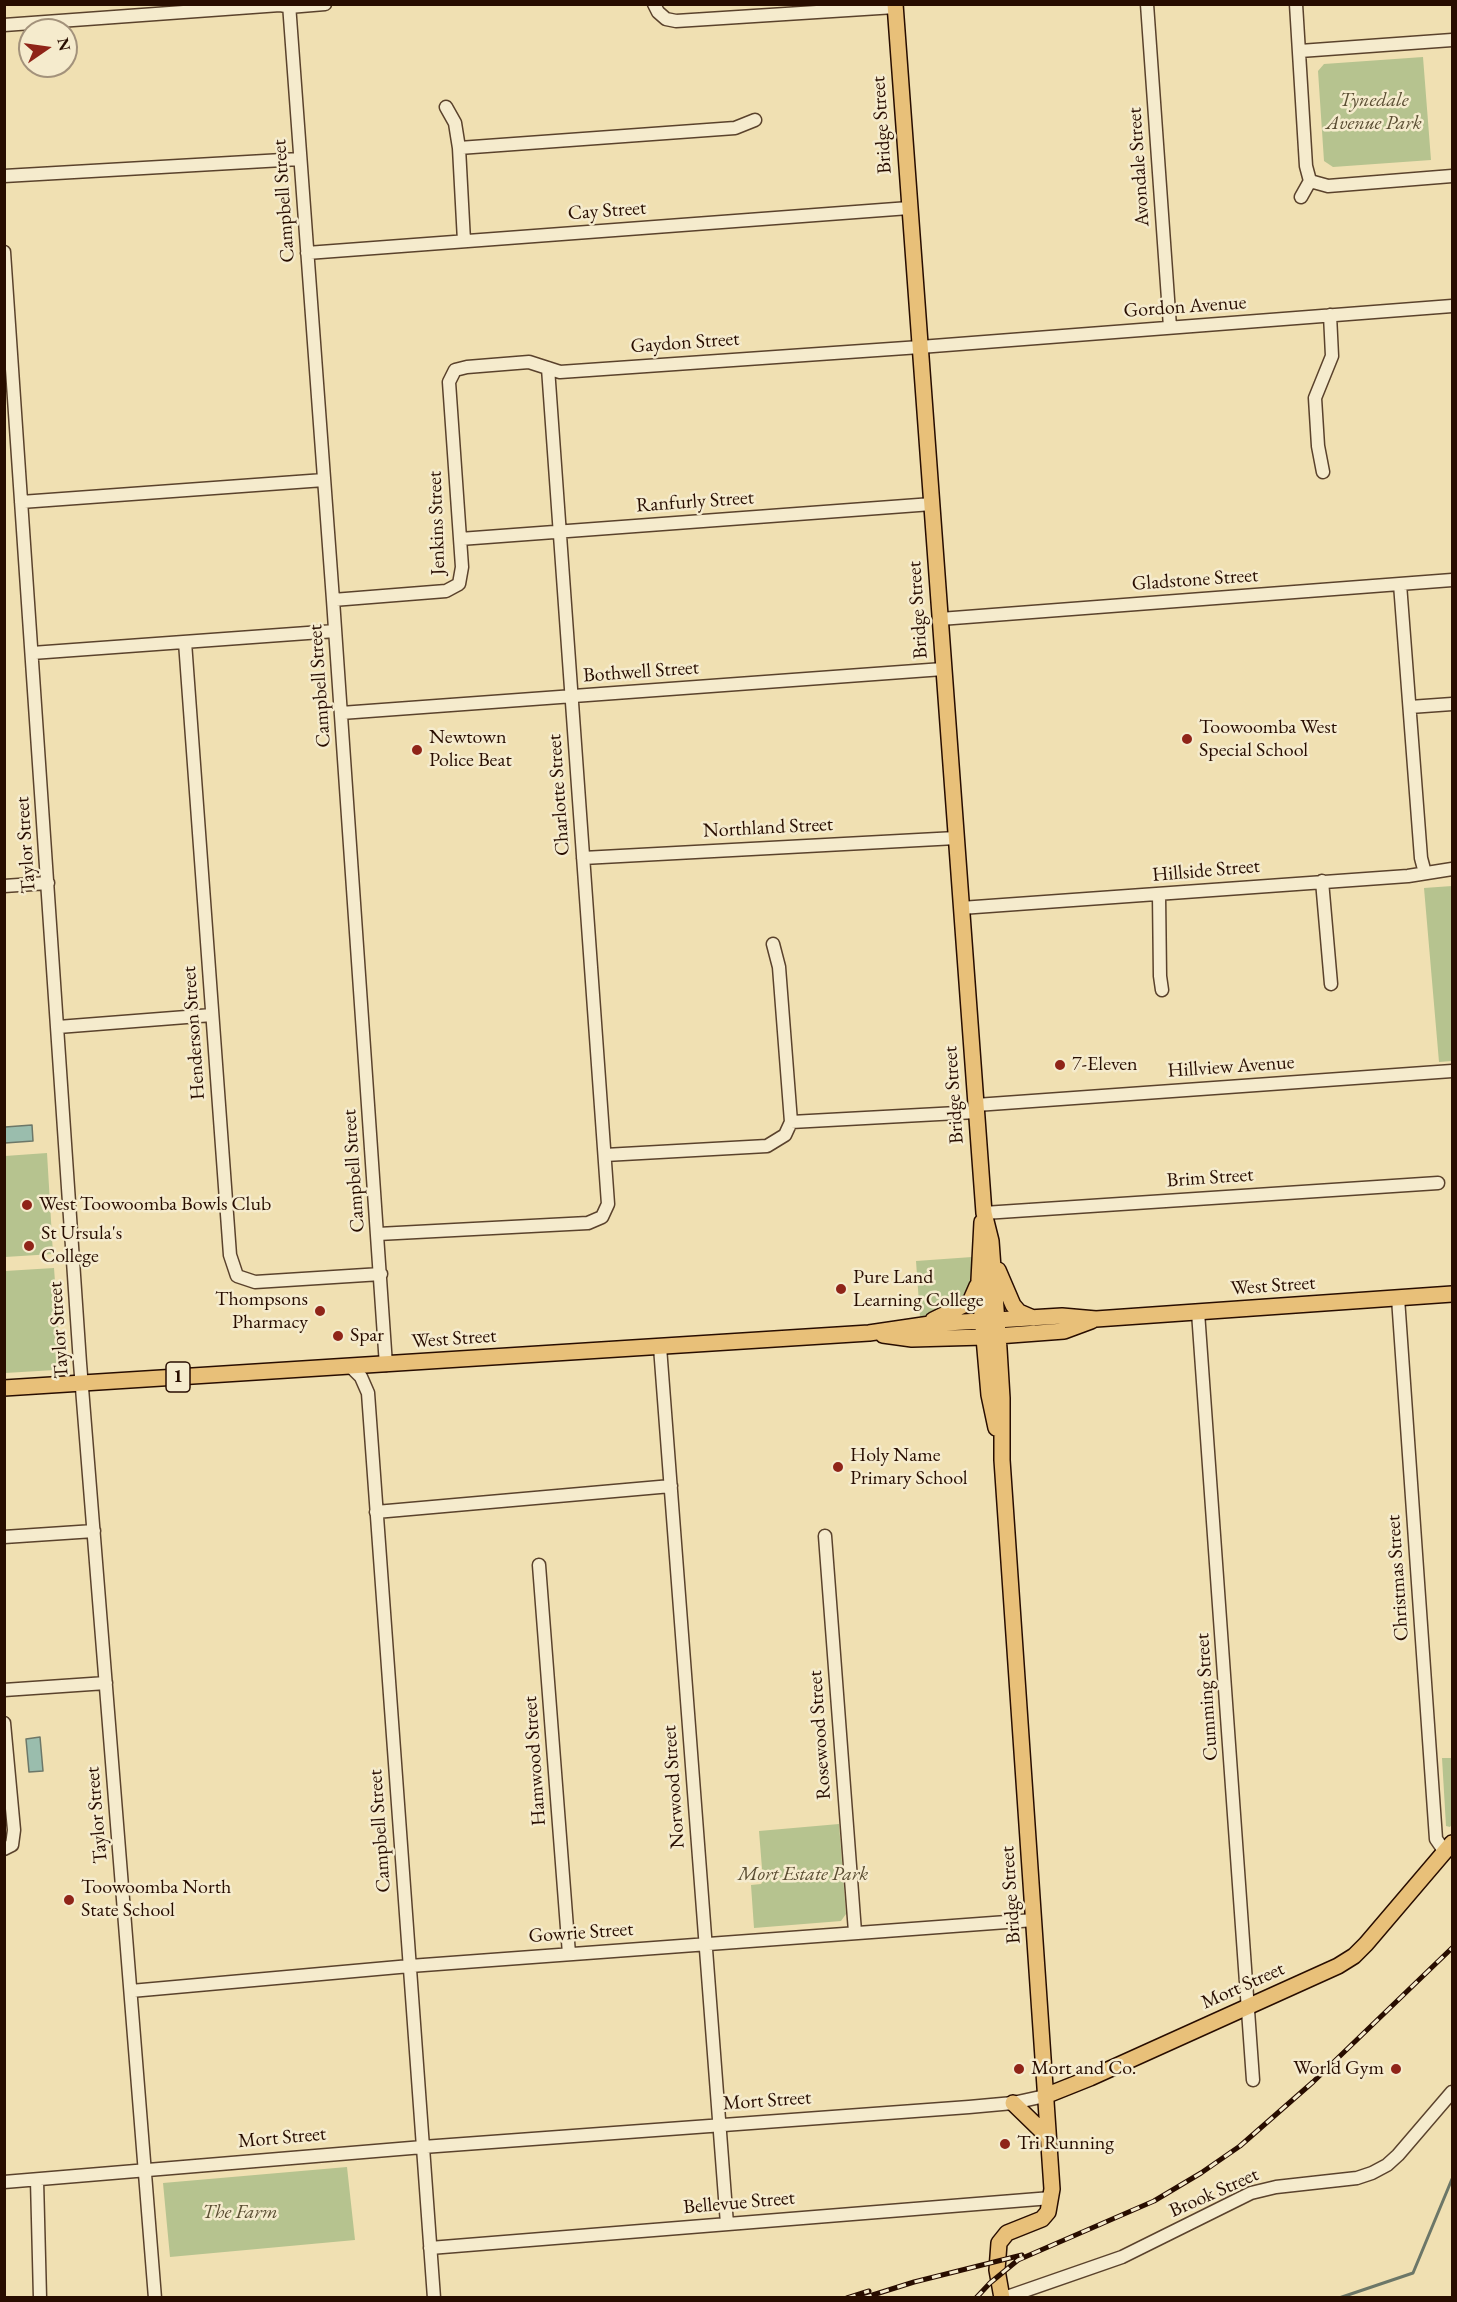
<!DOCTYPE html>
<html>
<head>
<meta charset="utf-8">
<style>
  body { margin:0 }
  #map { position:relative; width:1457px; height:2302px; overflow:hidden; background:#f0e0b2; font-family:"EB Garamond",serif }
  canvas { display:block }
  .frame { position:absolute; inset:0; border:6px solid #280d00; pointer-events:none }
  .north { position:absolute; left:18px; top:18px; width:60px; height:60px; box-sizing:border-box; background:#f5ebcd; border:2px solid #a3927b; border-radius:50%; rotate:77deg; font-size:16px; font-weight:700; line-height:24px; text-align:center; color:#280d00 }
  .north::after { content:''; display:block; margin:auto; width:21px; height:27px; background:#8f2418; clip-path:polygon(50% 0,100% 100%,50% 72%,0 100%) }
</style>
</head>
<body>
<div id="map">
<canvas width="1457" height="2302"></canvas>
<div class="frame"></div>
<div class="north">N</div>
</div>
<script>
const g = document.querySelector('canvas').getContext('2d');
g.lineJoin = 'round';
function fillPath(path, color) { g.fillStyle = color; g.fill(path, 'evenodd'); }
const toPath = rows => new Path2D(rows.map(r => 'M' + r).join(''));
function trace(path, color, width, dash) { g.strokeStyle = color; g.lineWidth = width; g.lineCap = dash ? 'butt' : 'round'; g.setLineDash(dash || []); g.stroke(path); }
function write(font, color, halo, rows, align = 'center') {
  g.font = font + ' "EB Garamond",serif'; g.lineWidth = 5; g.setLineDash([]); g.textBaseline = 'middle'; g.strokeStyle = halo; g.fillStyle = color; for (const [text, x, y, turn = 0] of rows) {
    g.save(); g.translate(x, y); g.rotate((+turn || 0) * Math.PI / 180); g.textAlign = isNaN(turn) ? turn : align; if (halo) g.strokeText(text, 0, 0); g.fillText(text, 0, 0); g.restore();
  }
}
fillPath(toPath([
  [1423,57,1431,160,1333,167,1324,161,1318,71,1324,64],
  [1452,886,1452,1061,1439,1062,1424,888],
  [47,1153,53,1254,5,1257,5,1156],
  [972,1257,973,1280,967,1298,942,1311,920,1317,916,1261],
  [54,1268,61,1364,55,1370,5,1373,6,1368,5,1271],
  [1442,1758,1452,1758,1452,1824,1450,1827,1446,1826],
  [839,1824,846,1914,841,1921,754,1928,751,1885,761,1884,763,1881,759,1831],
  [347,2167,355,2240,170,2257,163,2183]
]), '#b6c38f');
const water = toPath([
  [32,1125,33,1141,5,1143,5,1127,32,1125],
  [40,1737,43,1771,29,1772,26,1739,40,1737]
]);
fillPath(water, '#9abdad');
trace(water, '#6c7768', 1.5);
trace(toPath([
  [1339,2298,1413,2273,1452,2179]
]), '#6c7768', 3);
const minor = toPath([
  [289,4,333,600,386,1365],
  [654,4,658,12,666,19,676,21,895,7],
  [1147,4,1170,327],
  [1296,4,1306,166,1310,181,1301,197],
  [4,25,280,5,289,7,325,4],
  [1300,51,1452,40],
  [446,107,455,123,459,148],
  [4,176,300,159],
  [1310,181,1328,186,1452,176],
  [464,241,459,148,735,128,755,120],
  [4,252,80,1363,155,2298],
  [307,253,909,208],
  [1323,472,1318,446,1315,398,1332,356,1330,315],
  [21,502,324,480],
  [460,539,932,504],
  [1400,584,1421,858,1425,873],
  [333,600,446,591,459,584,462,567,449,382,455,370,467,367,529,362,560,372,920,347,1452,306],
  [940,619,1452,580],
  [185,642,230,1255,237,1276,255,1282,381,1274],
  [32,653,335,631],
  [1410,707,1452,704],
  [341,713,943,669],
  [583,858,956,838],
  [1322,881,1331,984],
  [4,886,48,883],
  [1159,895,1160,976,1162,990],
  [961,908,1408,876,1452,869],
  [58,1027,212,1015],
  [976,1105,1452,1071],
  [791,1122,976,1112],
  [605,1155,767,1146,785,1135,791,1122,779,967,773,944],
  [984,1213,1438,1183],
  [378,1234,588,1223,602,1217,608,1204,548,368],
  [1398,1298,1436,1839,1445,1852],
  [1198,1312,1253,2080],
  [660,1347,727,2224],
  [351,1367,361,1377,368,1393,434,2298],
  [376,1512,671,1486],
  [825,1536,855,1932],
  [4,1537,94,1531],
  [539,1565,569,1954],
  [4,1690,106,1683],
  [4,1723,14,1830,12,1845,4,1849],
  [131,1991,410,1966,1034,1920],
  [37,2180,40,2298],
  [4,2182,423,2147,969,2107,1013,2103,1045,2096],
  [430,2248,1051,2198],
  [1004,2298,1122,2257,1251,2193,1276,2187,1357,2178,1372,2173,1387,2165,1398,2155,1452,2092]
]);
const major = toPath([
  [895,4,984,1213,991,1241,999,1349,1002,1398,1002,1460,1052,2189,1048,2212,1042,2219,1007,2233,999,2243,997,2270,1002,2298],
  [982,1222,979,1280,989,1395,996,1428],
  [998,1270,1013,1305,1019,1312,1033,1318],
  [933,1320,970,1302,977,1286],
  [883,1335,912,1339,984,1337,1064,1331,1091,1321],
  [4,1388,869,1333,930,1324,1062,1316,1096,1319,1452,1294],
  [1045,2096,1090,2078,1338,1966,1354,1956,1366,1944,1452,1843],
  [1013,2103,1048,2137]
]);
trace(minor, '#5a422c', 15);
trace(major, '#280d00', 18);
trace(minor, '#f5ebcd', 12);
trace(major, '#e8c079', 15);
const rail = toPath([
  [847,2298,869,2291],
  [863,2298,914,2282,1022,2255],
  [976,2298,990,2283,1018,2260,1154,2201,1201,2173,1240,2146,1313,2082,1452,1948]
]);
trace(rail, '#280d00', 5);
trace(rail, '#f5ebcd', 3, [9]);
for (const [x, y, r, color] of [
  [1187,739,6,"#8f2418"],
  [417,750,6,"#8f2418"],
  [1060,1065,6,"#8f2418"],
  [27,1205,6,"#8f2418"],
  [29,1246,6,"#8f2418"],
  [841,1289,6,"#8f2418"],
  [320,1311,6,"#8f2418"],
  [338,1336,6,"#8f2418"],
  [838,1467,6,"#8f2418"],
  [69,1900,6,"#8f2418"],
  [1019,2069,6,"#8f2418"],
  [1396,2069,6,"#8f2418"],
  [1005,2144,6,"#8f2418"]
]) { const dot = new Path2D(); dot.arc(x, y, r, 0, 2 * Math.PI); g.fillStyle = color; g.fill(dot); trace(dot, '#f5ebcd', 2); }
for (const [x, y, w] of [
  [178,1377,24]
]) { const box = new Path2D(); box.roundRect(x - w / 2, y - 15, w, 30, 4.5); g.fillStyle = '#f5ebcd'; g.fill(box); trace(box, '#280d00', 1.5); }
write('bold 18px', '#280d00', null, [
  ["1",178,1377]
]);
write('italic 20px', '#5a4d32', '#f5ebcd', [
  ["Tynedale",1374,101],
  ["Avenue Park",1374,124],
  ["Mort Estate Park",803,1875],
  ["The Farm",240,2213]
]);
write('20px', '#280d00', '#f5ebcd', [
  ["Bridge Street",882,125,-94],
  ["Avondale Street",1139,167,-94],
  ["Campbell Street",284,201,-94],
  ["Cay Street",607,211,-4],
  ["Gordon Avenue",1185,307,-4],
  ["Gaydon Street",685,343,-4],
  ["Ranfurly Street",695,502,-4],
  ["Jenkins Street",437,523,-92],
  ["Gladstone Street",1195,580,-4],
  ["Bridge Street",918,610,-94],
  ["Bothwell Street",641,672,-4],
  ["Campbell Street",320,686,-94],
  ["Charlotte Street",559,795,-94],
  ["Northland Street",768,828,-3],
  ["Taylor Street",26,845,-94],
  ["Hillside Street",1206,871,-5],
  ["Henderson Street",194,1033,-94],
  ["Hillview Avenue",1231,1067,-4],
  ["Bridge Street",954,1095,-94],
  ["Campbell Street",354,1171,-94],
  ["Brim Street",1210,1178,-4],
  ["West Street",1273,1286,-4],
  ["Taylor Street",59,1330,-94],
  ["West Street",454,1339,-4],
  ["Christmas Street",1398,1578,-94],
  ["Cumming Street",1207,1697,-94],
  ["Rosewood Street",820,1735,-94],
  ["Hamwood Street",535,1761,-94],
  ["Norwood Street",674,1787,-94],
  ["Taylor Street",97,1815,-95],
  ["Campbell Street",380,1831,-94],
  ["Bridge Street",1011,1895,-94],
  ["Gowrie Street",581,1933,-4],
  ["Mort Street",1243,1986,-24],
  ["Mort Street",767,2101,-4],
  ["Mort Street",282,2138,-5],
  ["Brook Street",1214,2193,-24],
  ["Bellevue Street",739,2203,-5]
]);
write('20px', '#280d00', '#f5ebcd', [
  ["Toowoomba West",1199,728],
  ["Special School",1199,751],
  ["Newtown",429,738],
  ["Police Beat",429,761],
  ["7-Eleven",1072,1065],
  ["West Toowoomba Bowls Club",39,1205],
  ["St Ursula's",41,1234],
  ["College",41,1257],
  ["Pure Land",853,1278],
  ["Learning College",853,1301],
  ["Thompsons",308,1300,"right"],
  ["Pharmacy",308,1323,"right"],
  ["Spar",350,1336],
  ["Holy Name",850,1456],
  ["Primary School",850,1479],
  ["Toowoomba North",81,1888],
  ["State School",81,1911],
  ["Mort and Co.",1031,2069],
  ["World Gym",1384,2069,"right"],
  ["Tri Running",1017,2144]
], 'left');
</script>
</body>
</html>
